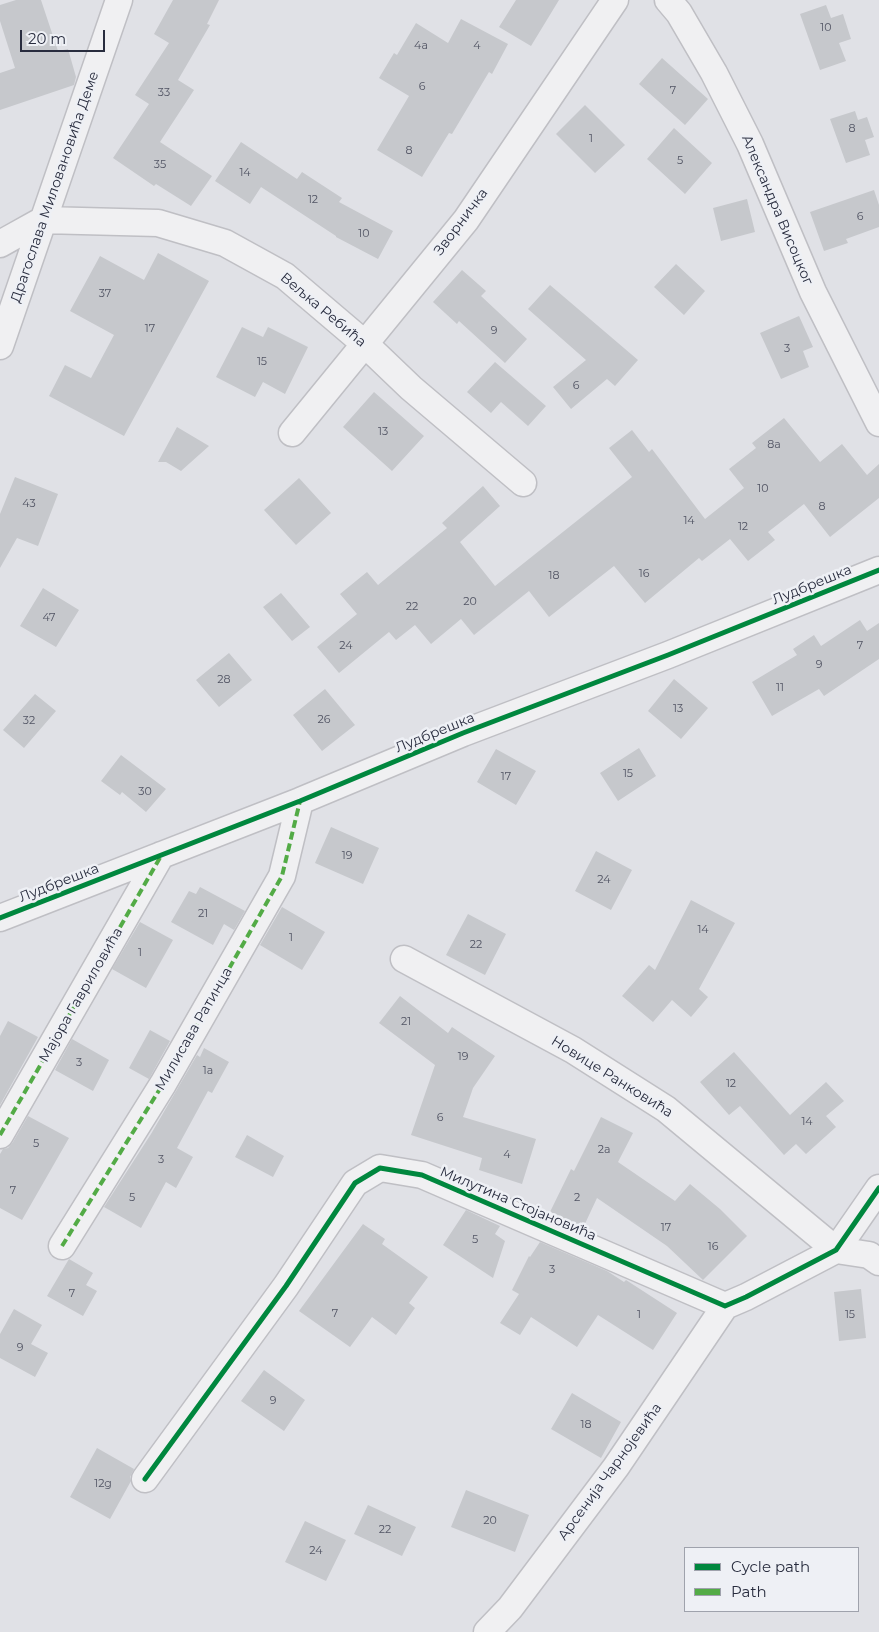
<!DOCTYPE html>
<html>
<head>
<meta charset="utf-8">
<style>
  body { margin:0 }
  #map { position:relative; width:879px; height:1632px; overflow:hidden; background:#e0e1e6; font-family:Montserrat,sans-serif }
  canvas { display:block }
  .legend { position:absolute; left:684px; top:1547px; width:175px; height:65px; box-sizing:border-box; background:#eef0f5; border:1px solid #9fa2ac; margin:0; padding:6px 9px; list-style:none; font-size:15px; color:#282c3e }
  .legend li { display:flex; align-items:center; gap:10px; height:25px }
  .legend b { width:25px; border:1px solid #9fa2ac }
  .scale { position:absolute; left:20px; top:30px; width:85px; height:22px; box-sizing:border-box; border:2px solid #282c3e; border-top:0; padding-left:6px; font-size:15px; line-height:18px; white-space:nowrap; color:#282c3e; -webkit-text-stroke:4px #eef0f5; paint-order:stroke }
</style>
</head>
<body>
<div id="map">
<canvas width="879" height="1632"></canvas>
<ul class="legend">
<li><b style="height:6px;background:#00873e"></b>Cycle path</li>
<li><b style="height:6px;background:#53ab46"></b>Path</li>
</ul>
<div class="scale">20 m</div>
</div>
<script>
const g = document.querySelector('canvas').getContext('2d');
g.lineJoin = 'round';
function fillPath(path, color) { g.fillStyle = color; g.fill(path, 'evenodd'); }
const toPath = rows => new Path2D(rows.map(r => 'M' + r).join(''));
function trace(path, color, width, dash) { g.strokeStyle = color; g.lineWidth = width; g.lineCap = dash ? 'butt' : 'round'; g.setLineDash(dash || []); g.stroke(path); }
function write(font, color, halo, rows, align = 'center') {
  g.font = font + ' Montserrat,sans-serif'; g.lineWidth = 5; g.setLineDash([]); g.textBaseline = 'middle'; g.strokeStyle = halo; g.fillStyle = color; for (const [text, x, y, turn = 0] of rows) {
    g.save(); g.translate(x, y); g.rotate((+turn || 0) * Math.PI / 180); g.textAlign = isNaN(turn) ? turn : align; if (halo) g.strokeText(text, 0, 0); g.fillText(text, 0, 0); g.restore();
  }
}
fillPath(toPath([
  [16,0,41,0,58,51,68,49,76,77,74,85,0,110,0,73,15,68,0,21,0,5],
  [173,0,219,0,207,24,210,25,178,80,194,90,160,142,212,176,191,206,156,184,154,186,113,158,149,104,135,95,169,43,154,34],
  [516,0,559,0,531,46,499,27],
  [826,5,831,18,843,14,851,39,839,43,846,61,820,70,800,14],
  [461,19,508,44,492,74,489,72,452,134,449,133,422,177,377,150,409,96,379,78,394,53,397,55,416,23,448,43],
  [662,58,708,99,685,125,639,84],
  [585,105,625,145,595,173,556,134],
  [855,111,858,120,867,117,874,137,865,140,870,155,846,163,830,119],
  [674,128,712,163,685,194,647,159],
  [241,142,297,179,302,172,342,198,339,202,393,231,378,259,336,237,336,236,261,187,250,204,215,181],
  [874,190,879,205,879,227,846,239,848,243,824,251,810,212],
  [747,199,755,232,721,241,713,208],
  [158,253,209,281,124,436,49,396,65,365,91,378,114,335,70,311,100,256,144,280],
  [676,264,705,291,684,315,654,287],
  [462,270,486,291,481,296,527,339,505,363,459,321,457,324,433,302],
  [550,285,638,360,615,386,607,379,571,409,553,387,586,360,528,309],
  [799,316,813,347,803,351,809,367,781,379,760,333],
  [242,327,263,337,268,327,308,347,285,394,263,382,255,397,216,377],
  [495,362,546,406,528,426,501,402,491,413,467,392],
  [374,392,424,436,392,471,343,427],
  [784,418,820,462,842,444,867,475,879,464,879,498,830,537,804,504,768,532,775,540,748,561,730,539,702,561,699,558,645,603,614,566,549,617,529,591,474,635,461,619,431,644,415,625,396,640,389,632,339,673,317,647,357,614,340,594,367,572,378,585,447,528,442,523,483,486,500,506,460,542,495,586,632,477,609,448,632,430,649,452,652,449,705,519,744,488,729,469,756,448,752,443],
  [177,427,209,446,181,471,166,462,158,462],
  [15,477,58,494,38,546,17,538,0,568,0,514],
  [299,478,331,513,296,545,264,510],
  [43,588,79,610,56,647,20,626],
  [281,593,310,627,292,641,263,607],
  [860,620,867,631,879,623,879,659,824,696,819,689,772,716,752,682,797,655,793,649,814,635,821,646],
  [229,653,252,680,219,707,196,680],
  [674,679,708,708,681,739,648,711],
  [325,689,355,725,322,751,293,715],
  [35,694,56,711,24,748,3,730],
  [639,748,656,776,618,801,600,773],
  [496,749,536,771,516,805,477,782],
  [121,755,166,789,146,812,122,792,120,795,101,781],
  [331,827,379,848,363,884,315,863],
  [596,851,632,870,611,910,575,891],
  [200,887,245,911,234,930,224,924,213,945,171,922,189,891,196,894],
  [691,900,735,923,699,989,708,997,691,1017,672,1000,653,1022,622,996,649,965,655,970],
  [282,907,325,932,302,970,260,945],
  [468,914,506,934,485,975,446,955],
  [140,922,173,940,146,988,112,969],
  [400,996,448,1033,452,1027,495,1056,473,1088,463,1117,536,1139,522,1184,479,1170,482,1158,411,1135,435,1065,379,1023],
  [8,1021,38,1037,0,1105,0,1036],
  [150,1030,170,1041,149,1079,129,1068],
  [72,1039,109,1060,93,1091,55,1070],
  [204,1048,229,1062,212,1093,208,1091,177,1148,193,1157,176,1188,166,1182,141,1228,104,1207,151,1134,197,1055,200,1057],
  [734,1052,790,1115,826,1082,844,1101,826,1116,836,1127,806,1154,796,1144,784,1155,740,1106,729,1115,700,1082],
  [28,1116,69,1138,22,1220,0,1208,0,1154,3,1149,8,1148,13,1142],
  [601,1117,633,1133,618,1162,675,1201,690,1184,720,1209,747,1236,703,1280,667,1246,597,1198,583,1228,557,1217,558,1215,550,1212,571,1169,574,1171],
  [247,1135,284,1156,273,1177,235,1157],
  [466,1210,500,1226,495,1234,505,1241,493,1278,443,1245],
  [363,1224,385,1239,382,1244,428,1277,409,1303,415,1308,396,1335,372,1317,350,1347,299,1311],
  [540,1242,607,1271,624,1282,626,1280,677,1313,653,1350,598,1315,577,1347,531,1317,520,1335,500,1323,519,1294,512,1290,529,1256,530,1257],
  [69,1259,93,1273,86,1285,97,1291,83,1316,47,1296],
  [861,1289,866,1338,839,1341,834,1292],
  [14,1309,42,1325,31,1344,48,1353,35,1377,0,1358,0,1334],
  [264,1370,305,1400,284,1431,241,1401],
  [572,1393,621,1422,601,1458,551,1429],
  [97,1448,134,1469,130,1477,131,1481,110,1519,70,1497],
  [466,1490,529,1515,515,1552,451,1527],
  [368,1505,416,1527,402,1556,354,1534],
  [305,1521,346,1540,326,1581,285,1562]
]), '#c6c8cc');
const street = toPath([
  [668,0,679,13,714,73,750,144,813,292,879,423],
  [0,244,43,220,158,223,225,243,285,276,365,344,411,388,523,483],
  [0,346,119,0],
  [292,433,466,220,615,0],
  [0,918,300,801,463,733,668,655,879,570],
  [404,959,573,1050,666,1109,836,1250,869,1255,879,1262],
  [0,1135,161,855],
  [62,1246,163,1084,282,876,300,801],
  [145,1479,286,1286,355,1183,380,1168,422,1175,725,1306,746,1297,836,1250,879,1188],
  [487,1632,510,1608,616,1467,725,1306]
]);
trace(street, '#bfbfc4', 29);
trace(street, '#f0f0f2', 26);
trace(toPath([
  [0,1135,161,856],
  [62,1246,163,1084,282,876,300,801]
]), '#53ab46', 4, [8, 4]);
trace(toPath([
  [0,918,300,801,463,733,668,655,879,570],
  [145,1479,286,1286,355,1183,380,1168,422,1175,725,1306,746,1297,836,1250,879,1188]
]), '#00873e', 5);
write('11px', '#515463', null, [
  ["10",826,28],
  ["4a",421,46],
  ["4",477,46],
  ["6",422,87],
  ["7",673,91],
  ["33",164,93],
  ["8",852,129],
  ["1",591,139],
  ["8",409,151],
  ["5",680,161],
  ["35",160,165],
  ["14",245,173],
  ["12",313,200],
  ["6",860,217],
  ["10",364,234],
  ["37",105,294],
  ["17",150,329],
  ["9",494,331],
  ["3",787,349],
  ["15",262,362],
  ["6",576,386],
  ["13",383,432],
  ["8a",774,445],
  ["10",763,489],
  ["43",29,504],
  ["8",822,507],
  ["14",689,521],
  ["12",743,527],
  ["16",644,574],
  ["18",554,576],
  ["20",470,602],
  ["22",412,607],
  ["47",49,618],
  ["24",346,646],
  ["7",860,646],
  ["9",819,665],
  ["28",224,680],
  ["11",780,688],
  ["13",678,709],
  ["26",324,720],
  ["32",29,721],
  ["15",628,774],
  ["17",506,777],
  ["30",145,792],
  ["19",347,856],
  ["24",604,880],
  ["21",203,914],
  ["14",703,930],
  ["1",291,938],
  ["22",476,945],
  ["1",140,953],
  ["21",406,1022],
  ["19",463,1057],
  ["3",79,1063],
  ["1a",208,1071],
  ["12",731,1084],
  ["6",440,1118],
  ["14",807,1122],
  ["5",36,1144],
  ["2a",604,1150],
  ["4",507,1155],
  ["3",161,1160],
  ["7",13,1191],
  ["5",132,1198],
  ["2",577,1198],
  ["17",666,1228],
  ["5",475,1240],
  ["16",713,1247],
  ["3",552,1270],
  ["7",72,1294],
  ["7",335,1314],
  ["1",639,1315],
  ["15",850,1315],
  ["9",20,1348],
  ["9",273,1401],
  ["18",586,1425],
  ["12g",103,1484],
  ["20",490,1521],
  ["22",385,1530],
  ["24",316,1551]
]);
write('14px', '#282c3e', '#eef0f5', [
  ["Драгослава Миловановића Деме",55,187,-71],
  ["Александра Висоцког",777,210,67],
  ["Зворничка",461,222,-53],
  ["Вељка Ребића",323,310,40],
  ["Лудбрешка",812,585,-22],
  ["Лудбрешка",435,733,-22],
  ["Лудбрешка",59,883,-21],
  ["Мајора Гавриловића",81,995,-60],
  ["Милисава Ратинца",194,1029,-60],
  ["Новице Ранковића",612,1077,32],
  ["Милутина Стојановића",518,1204,23],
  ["Арсенија Чарнојевића",610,1472,-54]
]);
</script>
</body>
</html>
